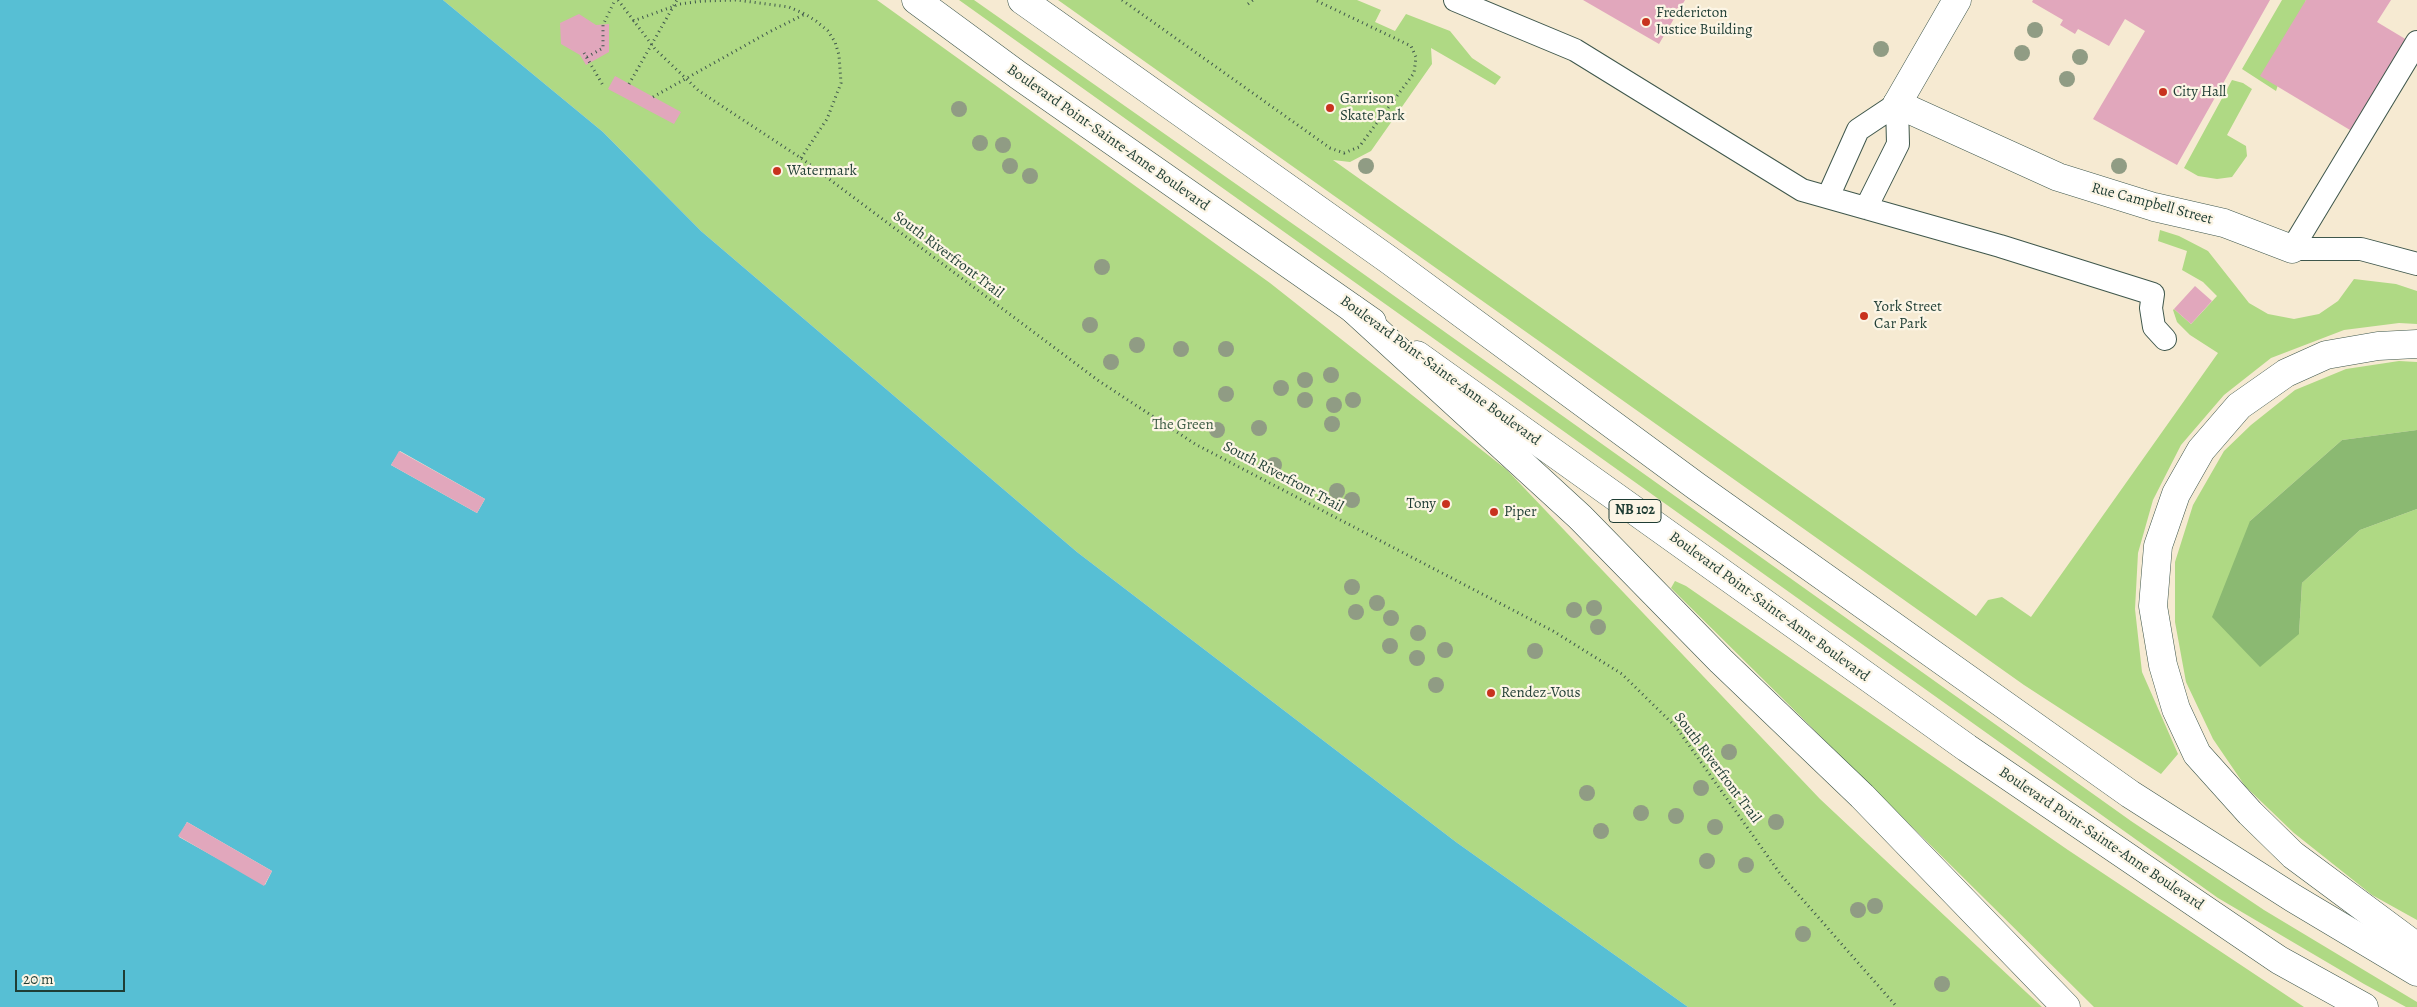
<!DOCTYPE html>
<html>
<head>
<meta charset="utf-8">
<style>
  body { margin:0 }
  #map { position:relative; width:2417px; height:1007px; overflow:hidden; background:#f6ead2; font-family:Alegreya,serif }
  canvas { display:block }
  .scale { position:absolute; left:15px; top:970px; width:110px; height:22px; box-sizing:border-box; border:2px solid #1f3d34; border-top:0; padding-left:6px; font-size:15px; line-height:18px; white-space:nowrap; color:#1f3d34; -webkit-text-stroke:4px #fcf5e5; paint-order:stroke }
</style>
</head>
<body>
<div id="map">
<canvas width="2417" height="1007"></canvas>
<div class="scale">20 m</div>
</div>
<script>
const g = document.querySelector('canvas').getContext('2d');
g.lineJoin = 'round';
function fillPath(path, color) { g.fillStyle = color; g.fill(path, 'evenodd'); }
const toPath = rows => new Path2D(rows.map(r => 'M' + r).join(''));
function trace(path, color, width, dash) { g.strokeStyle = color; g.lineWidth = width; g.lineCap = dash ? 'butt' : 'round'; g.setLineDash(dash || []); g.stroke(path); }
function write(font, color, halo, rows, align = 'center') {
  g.font = font + ' Alegreya,serif'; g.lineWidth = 4.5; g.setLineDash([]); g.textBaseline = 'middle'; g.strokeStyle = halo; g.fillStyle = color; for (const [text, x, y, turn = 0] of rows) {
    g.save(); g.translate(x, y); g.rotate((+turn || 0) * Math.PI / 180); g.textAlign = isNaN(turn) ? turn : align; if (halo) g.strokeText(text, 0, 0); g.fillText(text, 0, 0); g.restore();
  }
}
fillPath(toPath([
  [443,0,877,0,1270,283,1507,470,1820,799,2042,1007,1688,1007,1456,842,1077,552,701,231,603,132],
  [959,0,974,0,1320,243,2131,821,2264,910,2417,1002,2417,1007,2406,1007,2364,984,2218,898],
  [1058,0,1357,0,1381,10,1375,22,1395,31,1406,14,1450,31,1472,58,1501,77,1495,85,1431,48,1432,64,1371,151,1350,162,1333,160,1976,616,1988,600,2002,597,2031,617,2218,353,2190,335,2177,322,2173,310,2174,309,2191,324,2217,296,2203,282,2182,270,2187,251,2158,241,2160,230,2179,236,2208,251,2249,303,2268,314,2294,319,2319,314,2338,301,2354,279,2396,284,2417,291,2417,324,2399,323,2344,330,2271,358,2224,395,2181,445,2153,500,2138,553,2135,609,2142,672,2178,754,2161,774,2024,685],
  [2282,0,2306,0,2276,91,2242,69],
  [2232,80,2243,83,2252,89,2227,135,2246,146,2247,156,2232,177,2217,179,2198,176,2184,168],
  [2399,361,2417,362,2417,430,2342,440,2250,521,2299,634,2302,583,2360,530,2417,509,2417,920,2372,895,2294,833,2245,786,2213,739,2186,682,2175,622,2175,562,2193,505,2224,451,2251,425,2295,390,2346,369],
  [1675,581,1686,586,2068,850,2304,1007,2094,1007,1671,588]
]), '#afd984');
fillPath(toPath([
  [2417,430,2417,509,2360,530,2302,583,2299,634,2260,667,2212,617,2250,521,2342,440]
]), '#8bb972');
fillPath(toPath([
  [0,0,443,0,603,132,701,231,1077,552,1456,842,1688,1007,0,1007],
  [400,451,485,499,477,513,391,465],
  [187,822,272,871,265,885,179,837]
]), '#57bfd4');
fillPath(toPath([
  [1583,0,1685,0,1659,44],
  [2033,0,2270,0,2177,165,2093,119,2145,31,2125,19,2109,46,2078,29,2075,34,2060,25,2063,20,2032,2],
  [2306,0,2391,0,2377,22,2407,40,2355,133,2260,76],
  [579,14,596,25,609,24,609,52,586,65,580,55,561,44,560,23],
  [615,76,681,112,674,124,608,89],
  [2195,286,2212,301,2191,324,2174,309],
  [399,451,485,499,477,513,391,465],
  [187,822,272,871,264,886,178,836]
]), '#e1a7bc');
const service = toPath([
  [1455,0,1575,50,1802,190,2000,246,2153,294,2151,308,2154,327,2165,339],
  [1828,197,1858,130,1897,104],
  [1866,208,1898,144,1897,104],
  [2292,249,2417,42],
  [2292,249,2361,249,2417,264]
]);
const minor = toPath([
  [1897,104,2058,177,2154,207,2224,223,2292,249]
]);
const tertiary = toPath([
  [1897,104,1957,0]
]);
const primary = toPath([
  [916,0,1018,75,1372,322],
  [1022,0,1389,260,1696,486,2130,794,2293,898,2417,972],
  [1417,355,1967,748,2279,960,2364,1007]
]);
const trunk = toPath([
  [1353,309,1580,517,1721,661,1862,796,2066,1007],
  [2417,344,2378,346,2326,355,2286,373,2239,406,2201,450,2176,494,2158,546,2153,606,2163,665,2176,709,2197,754,2250,813,2293,855,2417,947]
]);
trace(service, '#3f574c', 24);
trace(minor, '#3f574c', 29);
trace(tertiary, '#3f574c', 29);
trace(primary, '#3f574c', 29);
trace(trunk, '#3f574c', 29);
trace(toPath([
  [618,0,655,49,699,91,801,158,1099,381,1195,444,1553,631,1622,674,1676,727,1781,875,1897,1007],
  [1122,0,1330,148,1344,153,1359,147,1414,73,1416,57,1411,46,1315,0],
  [1248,4,1253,0],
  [633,21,680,4,702,1,737,0,789,7,805,14,816,21,828,31,835,42,839,55,841,83,827,119,801,158],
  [771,31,805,14],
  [584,53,604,87],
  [587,57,603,48,603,25,615,0]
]), '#3f574c', 3, [1, 4]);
trace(service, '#fff', 22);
trace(minor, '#fff', 28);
trace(tertiary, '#fff', 28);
trace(primary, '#fff', 28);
trace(trunk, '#fff', 28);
trace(toPath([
  [629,84,677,0],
  [653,97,771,31]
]), '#3f574c', 3, [1, 4]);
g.fillStyle = '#909c84';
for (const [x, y] of [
  [2035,30],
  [1881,49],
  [2022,53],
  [2080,57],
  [2067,79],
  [959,109],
  [980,143],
  [1003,145],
  [1010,166],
  [1366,166],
  [2119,166],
  [1030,176],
  [1102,267],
  [1090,325],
  [1137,345],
  [1181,349],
  [1226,349],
  [1111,362],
  [1331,375],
  [1305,380],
  [1281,388],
  [1226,394],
  [1305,400],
  [1353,400],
  [1334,405],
  [1332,424],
  [1259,428],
  [1217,430],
  [1274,465],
  [1337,491],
  [1352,500],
  [1352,587],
  [1377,603],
  [1594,608],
  [1574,610],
  [1356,612],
  [1391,618],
  [1598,627],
  [1418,633],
  [1390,646],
  [1445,650],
  [1535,651],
  [1417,658],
  [1436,685],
  [1729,752],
  [1701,788],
  [1587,793],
  [1641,813],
  [1676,816],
  [1776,822],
  [1715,827],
  [1601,831],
  [1707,861],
  [1746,865],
  [1875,906],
  [1858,910],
  [1803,934],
  [1942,984]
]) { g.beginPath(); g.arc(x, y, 8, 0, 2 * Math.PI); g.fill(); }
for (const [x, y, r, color] of [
  [1646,22,5,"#c8321e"],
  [2163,92,5,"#c8321e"],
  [1330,108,5,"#c8321e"],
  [777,171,5,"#c8321e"],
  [1864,316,5,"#c8321e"],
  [1446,504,5,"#c8321e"],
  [1494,512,5,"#c8321e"],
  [1491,693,5,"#c8321e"]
]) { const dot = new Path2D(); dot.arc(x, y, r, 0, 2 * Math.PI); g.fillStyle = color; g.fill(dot); trace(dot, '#fcf5e5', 2); }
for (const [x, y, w] of [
  [1635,511,52]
]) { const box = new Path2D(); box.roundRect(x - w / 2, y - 11.5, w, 23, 4); g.fillStyle = '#fcf5e5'; g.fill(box); trace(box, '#1f3d34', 1); }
write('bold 14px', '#1f3d34', null, [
  ["NB 102",1635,511]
]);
write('15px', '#1f3d34', '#fcf5e5', [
  ["Fredericton",1656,13],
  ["Justice Building",1656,30],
  ["City Hall",2173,92],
  ["Garrison",1340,99],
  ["Skate Park",1340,116],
  ["Watermark",787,171],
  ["York Street",1874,307],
  ["Car Park",1874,324],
  ["Tony",1436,504,"right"],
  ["Piper",1504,512],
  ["Rendez-Vous",1501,693]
], 'left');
write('15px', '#1f3d34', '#fcf5e5', [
  ["Boulevard Point-Sainte-Anne Boulevard",1108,138,35],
  ["Rue Campbell Street",2152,204,15],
  ["South Riverfront Trail",948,255,37],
  ["Boulevard Point-Sainte-Anne Boulevard",1440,371,36],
  ["South Riverfront Trail",1283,477,28],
  ["Boulevard Point-Sainte-Anne Boulevard",1769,607,36],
  ["South Riverfront Trail",1717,768,53],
  ["Boulevard Point-Sainte-Anne Boulevard",2101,839,34]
]);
write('15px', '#3c5c44', '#fcf5e5', [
  ["The Green",1183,425]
]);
</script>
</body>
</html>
